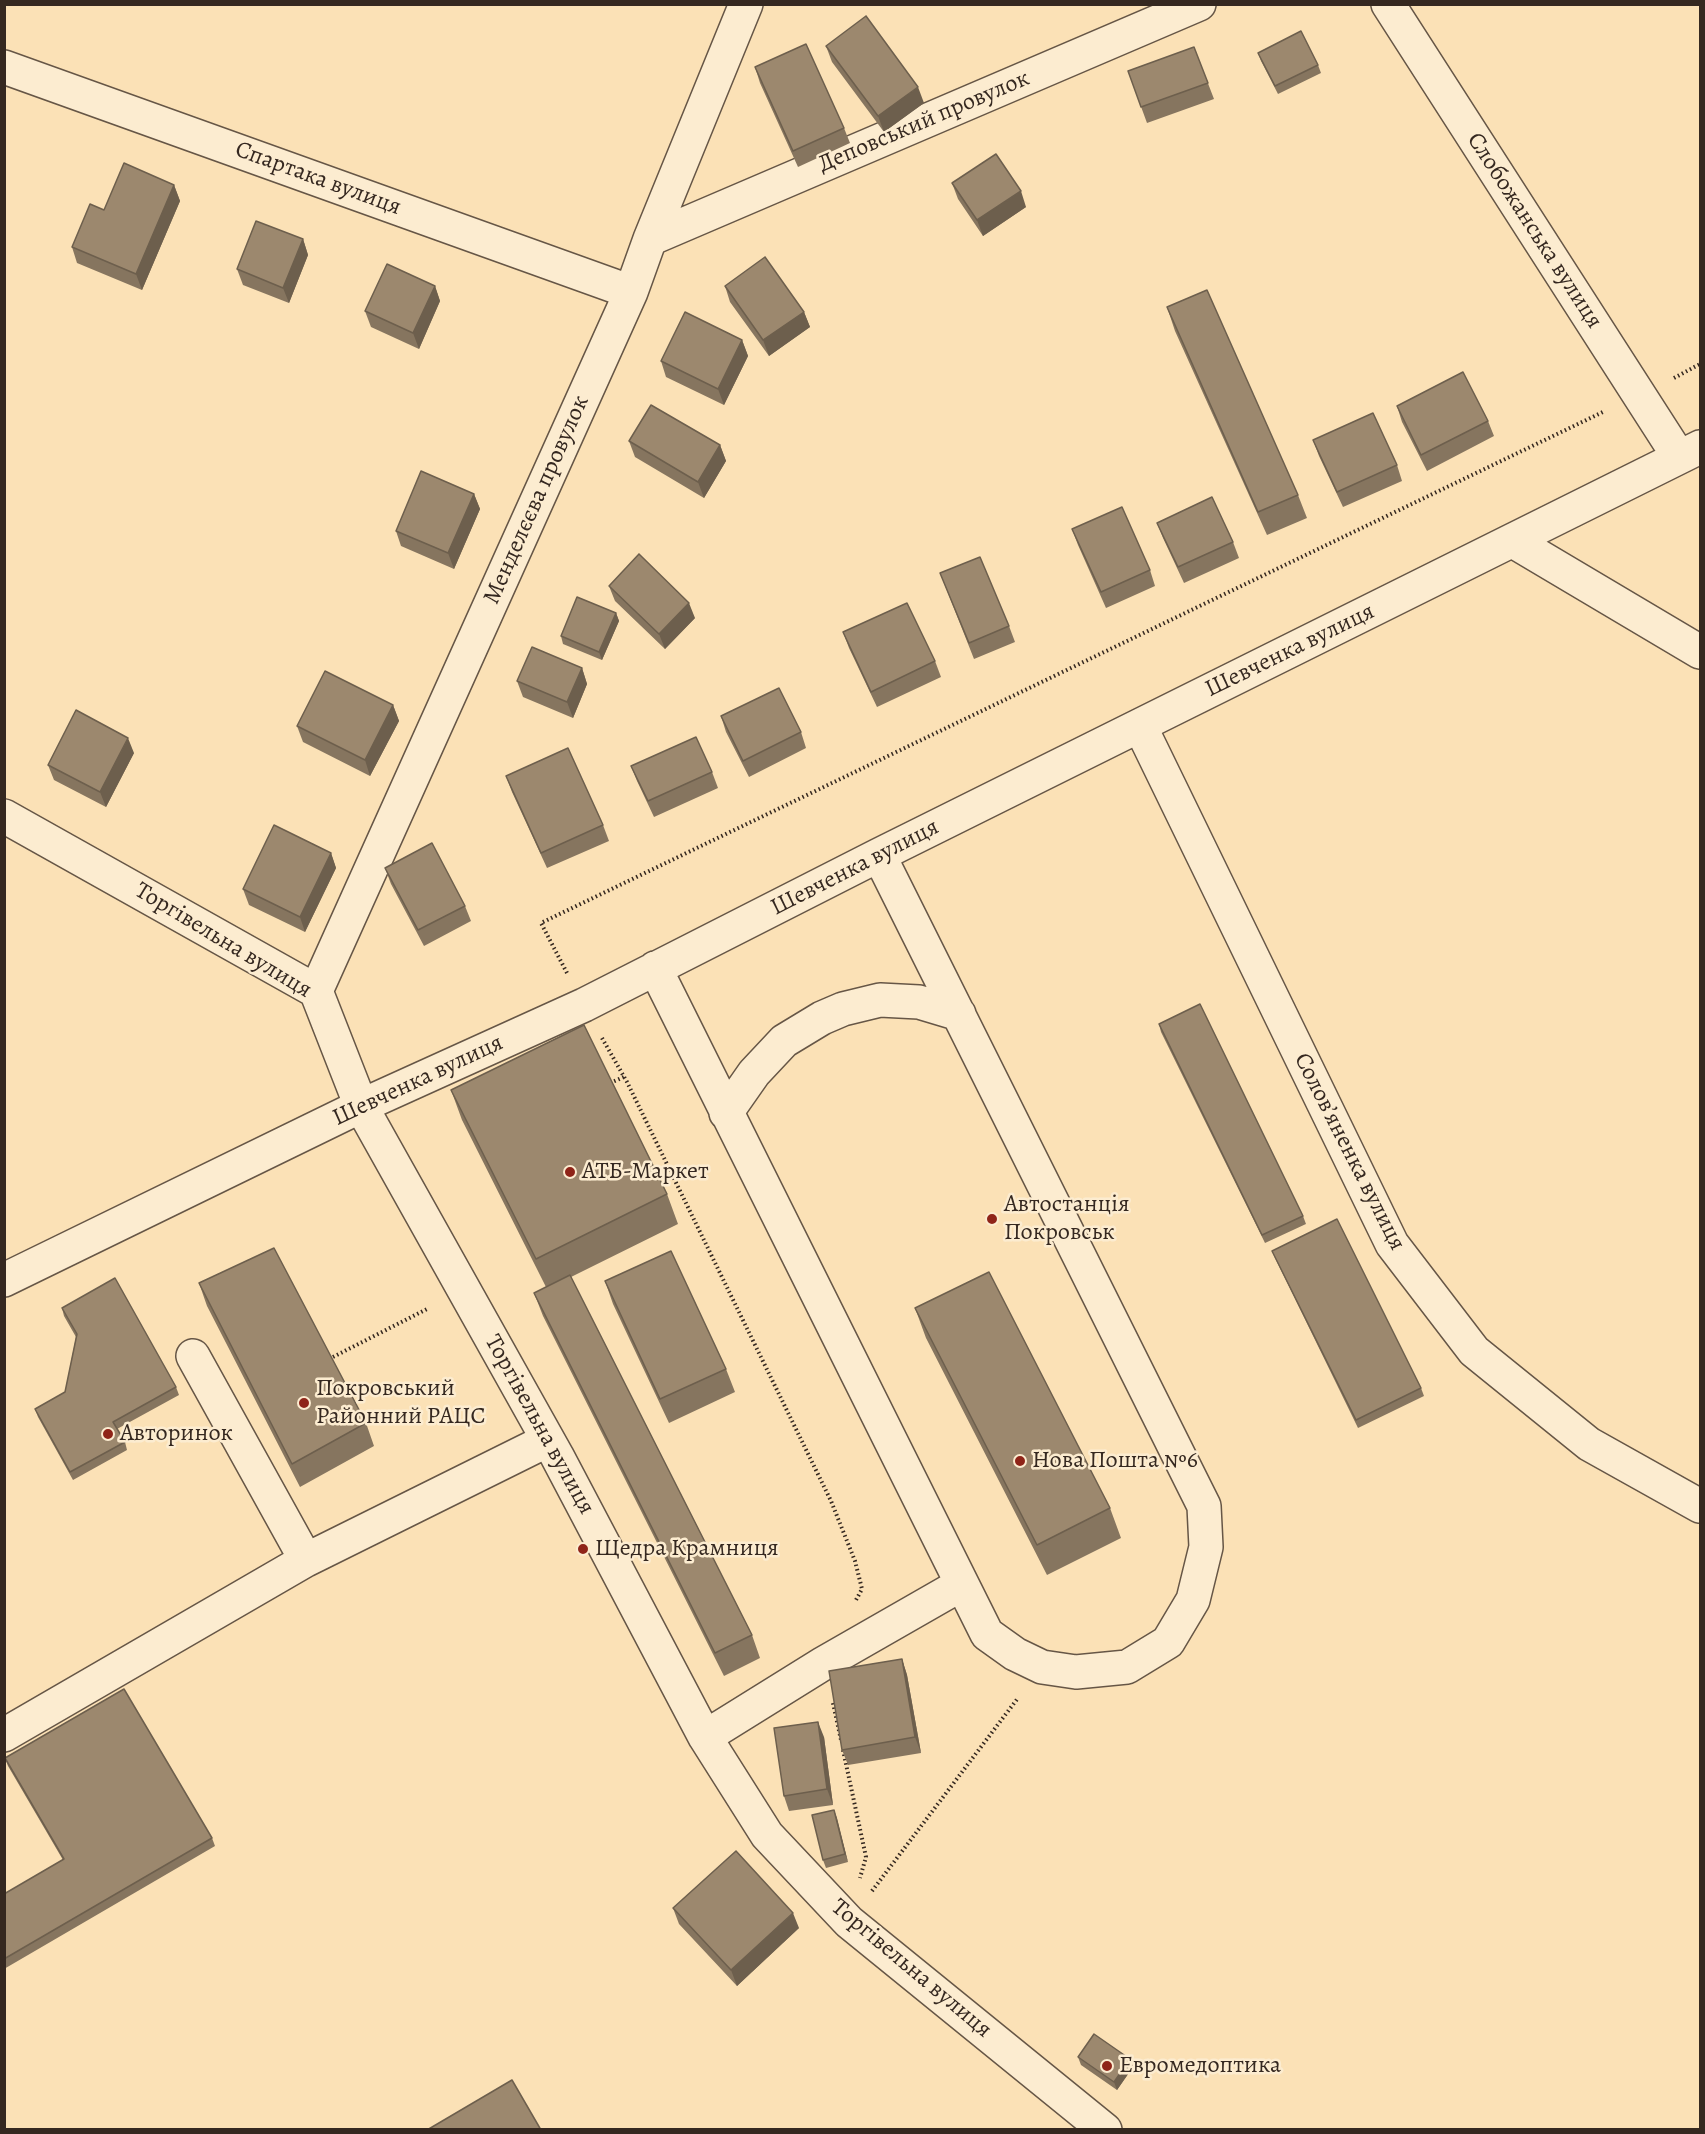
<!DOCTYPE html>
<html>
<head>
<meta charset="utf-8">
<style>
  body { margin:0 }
  #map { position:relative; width:1705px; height:2134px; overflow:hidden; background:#fbe1b6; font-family:Alegreya,serif }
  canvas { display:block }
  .frame { position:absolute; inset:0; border:6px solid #352820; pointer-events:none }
</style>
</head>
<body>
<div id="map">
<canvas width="1705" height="2134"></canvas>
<div class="frame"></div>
</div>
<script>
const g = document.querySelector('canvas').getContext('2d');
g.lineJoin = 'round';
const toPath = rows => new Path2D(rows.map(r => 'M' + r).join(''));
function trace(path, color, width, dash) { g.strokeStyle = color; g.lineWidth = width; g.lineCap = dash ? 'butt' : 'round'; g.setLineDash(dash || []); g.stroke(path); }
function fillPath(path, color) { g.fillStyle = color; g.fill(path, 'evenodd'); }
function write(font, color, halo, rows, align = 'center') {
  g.font = font + ' Alegreya,serif'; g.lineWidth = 5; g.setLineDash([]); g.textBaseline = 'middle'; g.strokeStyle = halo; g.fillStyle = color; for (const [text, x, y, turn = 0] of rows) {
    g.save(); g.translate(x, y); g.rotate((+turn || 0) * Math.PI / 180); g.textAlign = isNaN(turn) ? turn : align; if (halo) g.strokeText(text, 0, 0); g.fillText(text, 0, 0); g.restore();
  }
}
const minor = toPath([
  [1388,4,1679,457],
  [4,67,631,292],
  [650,239,1199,4],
  [1513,541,1700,652],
  [1140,726,1392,1244,1474,1351,1589,1444,1700,1506],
  [4,816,316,991,361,1106,557,1456,705,1737,767,1835,849,1922,1105,2130],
  [655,968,987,1634,1015,1654,1042,1667,1076,1672,1127,1667,1168,1642,1193,1600,1206,1547,1204,1506,879,855],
  [316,991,631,292,650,239,746,4],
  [726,1113,754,1073,784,1041,822,1018,843,1009,880,1000,919,1002,959,1014],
  [4,1280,361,1106,584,1005,879,855,1700,447],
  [193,1356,306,1560,548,1440],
  [4,1735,306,1560],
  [705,1737,824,1663,962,1584]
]);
trace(minor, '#665646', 36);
trace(toPath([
  [1674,378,1700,364],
  [567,973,541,923,1605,411],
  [602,1038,627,1082,831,1501,855,1561,862,1589,856,1600],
  [610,1083,624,1077],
  [329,1359,429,1308],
  [833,1703,841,1740],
  [843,1750,866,1857,860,1878],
  [872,1891,1018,1698]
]), '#352820', 4, [1.5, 3]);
trace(minor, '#fcecd0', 33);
fillPath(toPath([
  [826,46,924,103,884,132,832,62],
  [1194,47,1214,99,1147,123,1128,71],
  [1258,53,1318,65,1321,73,1278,94,1261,61],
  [755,67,844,128,850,143,798,167,760,83],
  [952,183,1026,207,983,236,958,199],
  [174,185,180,201,142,290,77,263,72,247,104,210],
  [303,239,308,255,289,303,243,285,237,269],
  [435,286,440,301,419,349,371,327,365,311],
  [725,286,804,312,810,327,769,356,730,302],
  [1167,307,1298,495,1307,518,1267,535,1175,331],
  [742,340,748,356,724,405,666,377,661,361],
  [1397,406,1488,421,1494,436,1427,471,1402,422],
  [1313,440,1397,465,1402,481,1343,507,1319,456],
  [629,441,720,445,726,461,704,498,635,457],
  [474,494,480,509,454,569,401,546,396,531],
  [1157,523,1233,542,1239,558,1184,583,1163,538],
  [1072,529,1150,570,1155,586,1106,608,1078,545],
  [940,573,1009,626,1015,642,974,659],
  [609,586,695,618,665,649,615,601],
  [616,613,619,621,602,660,563,644,561,636],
  [843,632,935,661,941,677,877,707,849,648],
  [582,668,587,684,573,718,523,697,517,681],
  [393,705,399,721,370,776,303,742,297,726],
  [721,716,801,732,806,748,749,777,726,732],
  [134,753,106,807,54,780,48,765],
  [631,766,712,772,718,788,654,817,637,781],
  [506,776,603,825,609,841,547,868,512,792],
  [331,853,336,868,305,932,249,905,243,889],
  [385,868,465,906,471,921,424,946,391,884],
  [1159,1024,1303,1216,1306,1224,1265,1243,1161,1032],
  [451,1090,667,1194,678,1224,571,1277,752,1635,760,1658,724,1676,543,1316,534,1293,546,1287,462,1120],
  [1272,1251,1421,1388,1424,1396,1358,1428,1275,1258],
  [605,1281,726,1369,735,1392,669,1423,613,1304],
  [199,1283,366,1423,374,1446,300,1487,207,1306],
  [62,1308,176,1387,179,1395,117,1429,125,1442,127,1450,73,1480,38,1417,35,1409,65,1392,76,1337,64,1316],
  [915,1308,1110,1508,1121,1538,1047,1575,926,1338],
  [902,1659,907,1675,921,1753,848,1765,842,1750],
  [824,1737,833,1805,789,1811,784,1796],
  [5,1758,212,1838,215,1846,4,1969,4,1894,63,1860,8,1766],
  [834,1810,848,1862,826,1868,823,1860],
  [673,1908,799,1928,737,1986,679,1924],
  [1078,2057,1130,2059,1133,2067,1117,2090,1081,2065]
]), '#86755f');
fillPath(toPath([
  [918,87,924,103,884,132,878,116],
  [174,185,180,201,142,290,136,274],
  [1021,191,1026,207,983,236,977,220],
  [303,239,308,255,289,303,283,288],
  [435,286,440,301,419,349,413,333],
  [804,312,810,327,769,356,763,340],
  [742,340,748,356,724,405,718,389],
  [720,445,726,461,704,498,698,482],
  [474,494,480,509,454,569,448,553],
  [689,603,695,618,665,649,659,634],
  [616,613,619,621,602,660,599,652],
  [582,668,587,684,573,718,567,702],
  [393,705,399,721,370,776,365,760],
  [128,738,134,753,106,807,100,792],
  [331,853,336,868,305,932,300,917],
  [902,1659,907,1675,921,1753,915,1737],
  [818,1722,824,1737,833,1805,827,1789],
  [834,1810,837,1818,848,1862,845,1854],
  [793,1913,799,1928,737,1986,731,1970],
  [1130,2059,1133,2067,1117,2090,1114,2082]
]), '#6d5f4d');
const building = toPath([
  [866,16,918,87,878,116,826,46,866,16],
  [1301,31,1318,65,1275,86,1258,53,1301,31],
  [806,44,844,128,793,151,755,67,806,44],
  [1194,47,1208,83,1141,107,1128,71,1194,47],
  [996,154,1021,191,977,220,952,183,996,154],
  [124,163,174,185,136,274,72,247,90,204,104,210,124,163],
  [256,221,303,239,283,288,237,269,256,221],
  [765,257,804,312,763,340,725,286,765,257],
  [387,264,435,286,413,333,365,311,387,264],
  [1207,290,1298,495,1258,512,1167,307,1207,290],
  [685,312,742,340,718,389,661,361,685,312],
  [1463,372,1488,421,1421,455,1397,406,1463,372],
  [651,405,720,445,698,482,629,441,651,405],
  [1373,413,1397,465,1337,492,1313,440,1373,413],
  [421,471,474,494,448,553,396,531,421,471],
  [1212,497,1233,542,1178,567,1157,523,1212,497],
  [1122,507,1150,570,1101,592,1072,529,1122,507],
  [639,554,689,603,659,634,609,586,639,554],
  [980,557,1009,626,969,643,940,573,980,557],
  [577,597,616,613,599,652,561,636,577,597],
  [907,603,935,661,871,692,843,632,907,603],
  [532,647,582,668,567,702,517,681,532,647],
  [325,671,393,705,365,760,297,726,325,671],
  [779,688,801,732,743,761,721,716,779,688],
  [76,710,128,738,100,792,48,765,76,710],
  [696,737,712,772,648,801,631,766,696,737],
  [568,748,603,825,541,853,506,776,568,748],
  [274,825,331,853,300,917,243,889,274,825],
  [432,843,465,906,418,930,385,868,432,843],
  [1200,1004,1303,1216,1262,1235,1159,1024,1200,1004],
  [584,1025,667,1194,536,1259,451,1090,584,1025],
  [1337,1219,1421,1388,1356,1420,1272,1251,1337,1219],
  [274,1248,366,1423,292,1464,199,1283,274,1248],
  [671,1251,726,1369,660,1399,605,1281,671,1251],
  [989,1272,1110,1508,1037,1545,915,1308,989,1272],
  [570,1275,752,1635,715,1653,534,1293,570,1275],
  [115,1278,176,1387,113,1422,125,1442,70,1472,35,1409,65,1392,77,1334,62,1308,115,1278],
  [902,1659,915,1737,842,1750,829,1671,902,1659],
  [124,1689,212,1838,4,1959,4,1894,64,1859,5,1758,124,1689],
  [818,1722,827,1789,784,1796,774,1728,818,1722],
  [834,1810,845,1854,823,1860,812,1815,834,1810],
  [736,1851,793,1913,731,1970,673,1908,736,1851],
  [1094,2034,1130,2059,1114,2082,1078,2057,1094,2034],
  [512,2080,541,2130,427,2130,512,2080]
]);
fillPath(building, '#9c886e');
trace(building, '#6d5f4d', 1.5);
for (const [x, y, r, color] of [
  [570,1172,6,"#8f2418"],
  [992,1219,6,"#8f2418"],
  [304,1403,6,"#8f2418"],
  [108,1434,6,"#8f2418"],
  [1020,1461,6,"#8f2418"],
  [583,1549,6,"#8f2418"],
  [1107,2066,6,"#8f2418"]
]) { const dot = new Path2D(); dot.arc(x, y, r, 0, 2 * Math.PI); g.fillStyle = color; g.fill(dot); trace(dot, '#fcecd0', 2); }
write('24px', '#352820', '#fcecd0', [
  ["Деповський провулок",924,122,-23],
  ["Спартака вулиця",318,179,20],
  ["Слобожанська вулиця",1534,231,57],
  ["Менделєєва провулок",537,500,-66],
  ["Шевченка вулиця",1290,651,-26],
  ["Шевченка вулиця",855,868,-27],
  ["Торгівельна вулиця",223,941,31],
  ["Шевченка вулиця",418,1081,-25],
  ["Солов’яненка вулиця",1349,1152,63],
  ["Торгівельна вулиця",539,1425,61],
  ["Торгівельна вулиця",911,1969,40]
]);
write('24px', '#352820', '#fcecd0', [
  ["АТБ-Маркет",582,1172],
  ["Автостанція",1004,1205],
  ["Покровськ",1004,1233],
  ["Покровський",316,1389],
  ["Районний РАЦС",316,1417],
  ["Авторинок",120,1434],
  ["Нова Пошта №6",1032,1461],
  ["Щедра Крамниця",595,1549],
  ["Евромедоптика",1119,2066]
], 'left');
</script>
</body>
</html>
